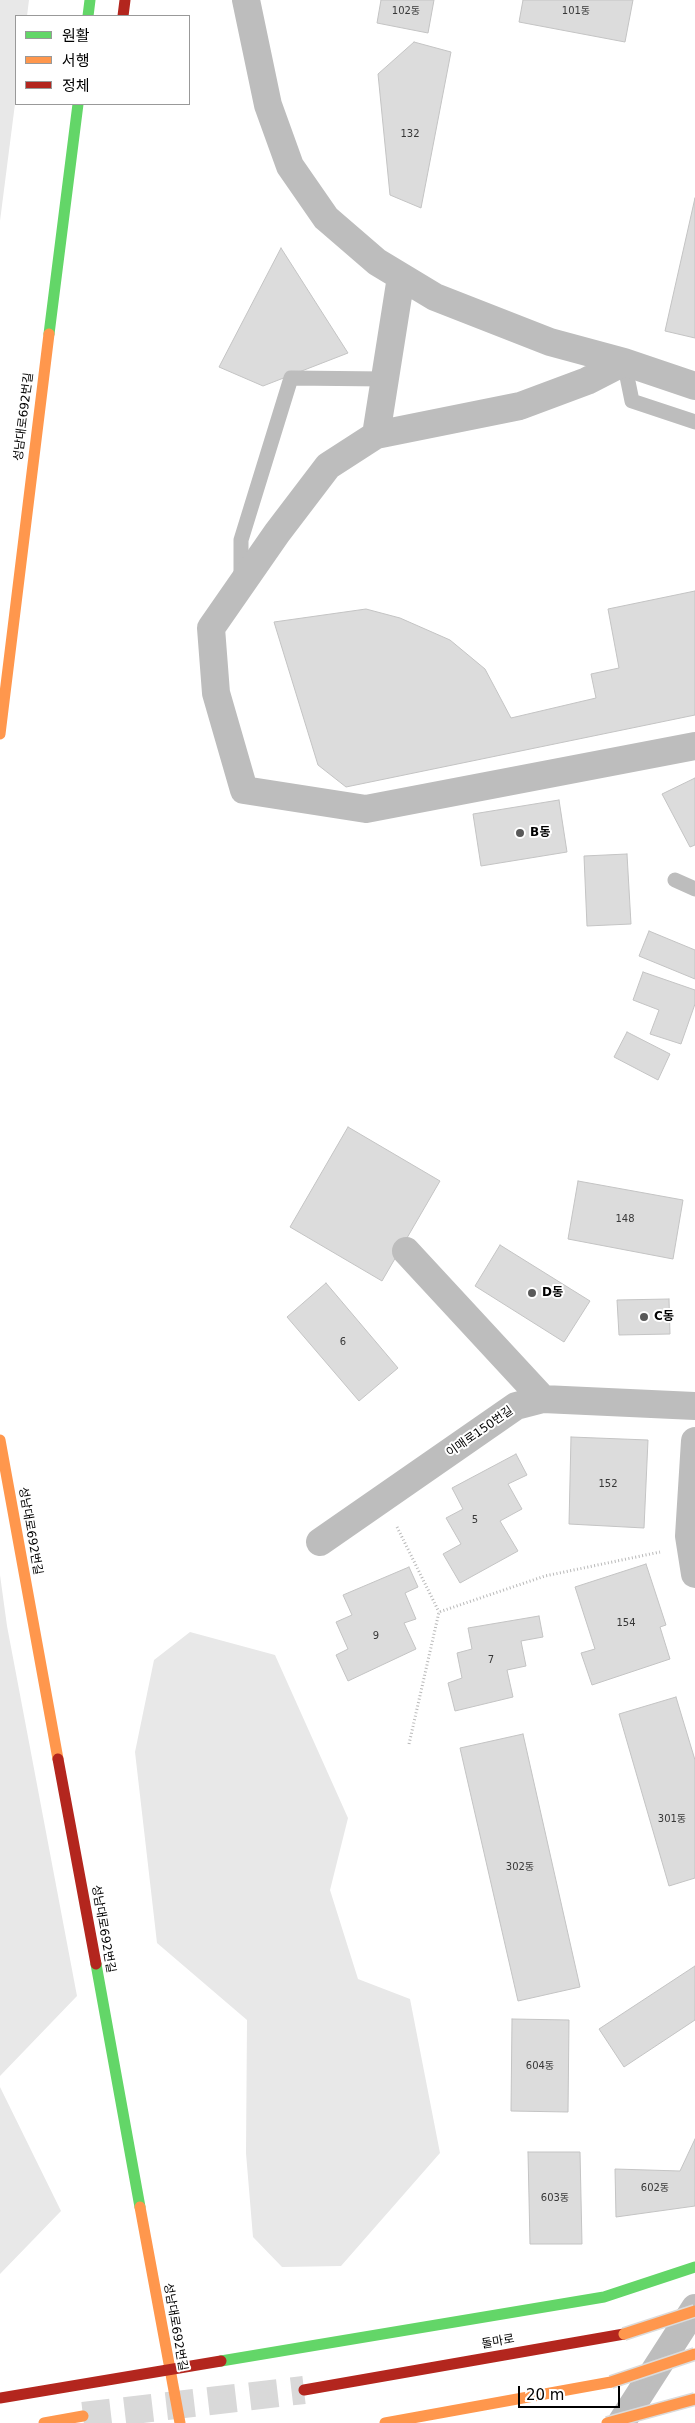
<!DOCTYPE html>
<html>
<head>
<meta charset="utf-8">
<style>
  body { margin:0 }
  #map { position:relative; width:695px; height:2423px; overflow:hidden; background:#fff; font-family:"DejaVu Sans","Noto Sans KR",sans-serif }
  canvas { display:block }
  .legend { position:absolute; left:15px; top:15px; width:175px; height:90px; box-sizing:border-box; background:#fff; border:1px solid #999; margin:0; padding:6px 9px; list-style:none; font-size:15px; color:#000 }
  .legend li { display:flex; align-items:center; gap:10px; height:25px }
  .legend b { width:25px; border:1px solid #999 }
  .scale { position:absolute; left:518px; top:2386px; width:102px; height:22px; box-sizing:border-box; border:2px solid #000; border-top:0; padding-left:6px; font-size:15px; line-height:18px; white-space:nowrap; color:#000; -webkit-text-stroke:4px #fff; paint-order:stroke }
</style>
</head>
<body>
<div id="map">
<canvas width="695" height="2423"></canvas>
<ul class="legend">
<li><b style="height:6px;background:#63d668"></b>원활</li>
<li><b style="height:6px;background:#ff974d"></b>서행</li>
<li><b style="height:6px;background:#b3261e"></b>정체</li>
</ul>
<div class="scale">20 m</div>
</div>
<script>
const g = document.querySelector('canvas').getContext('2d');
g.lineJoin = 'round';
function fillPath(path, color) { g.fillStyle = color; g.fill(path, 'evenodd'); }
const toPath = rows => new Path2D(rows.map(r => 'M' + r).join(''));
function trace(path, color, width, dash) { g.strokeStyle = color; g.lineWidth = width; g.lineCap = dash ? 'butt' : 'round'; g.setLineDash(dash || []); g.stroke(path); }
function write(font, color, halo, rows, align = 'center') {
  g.font = font + ' "DejaVu Sans","Noto Sans KR",sans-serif'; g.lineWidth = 4; g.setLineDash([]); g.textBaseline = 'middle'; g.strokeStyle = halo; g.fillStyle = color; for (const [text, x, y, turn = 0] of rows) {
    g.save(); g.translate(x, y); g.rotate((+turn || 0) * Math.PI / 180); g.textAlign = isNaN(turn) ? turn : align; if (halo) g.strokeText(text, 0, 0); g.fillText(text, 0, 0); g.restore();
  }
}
fillPath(toPath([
  [0,0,29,0,27,16,16,16,16,96,0,221],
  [0,1575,7,1626,77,1996,0,2076],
  [190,1632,275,1655,348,1818,330,1890,358,1979,410,1999,440,2153,341,2266,282,2267,253,2237,246,2153,247,2020,157,1943,135,1752,154,1660],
  [0,2087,61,2211,0,2274]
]), '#e8e8e8');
const building = toPath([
  [381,0,434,0,428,33,377,23,381,0],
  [523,0,633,0,625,42,519,22,523,0],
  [414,42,451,52,421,208,390,195,378,74,414,42],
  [695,198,695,338,665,331,695,198],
  [281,248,348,353,263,386,219,367,281,248],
  [695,591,695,715,346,787,318,765,274,622,366,609,400,618,450,640,485,669,511,718,596,698,591,674,619,668,608,609,695,591],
  [695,778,695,845,690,847,662,794,695,778],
  [559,800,567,852,481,866,473,814,559,800],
  [627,854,631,924,587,926,584,856,627,854],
  [649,931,695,950,695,979,639,956,649,931],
  [643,972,695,990,695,1004,681,1044,650,1034,659,1010,633,1000,643,972],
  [627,1032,670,1054,658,1080,614,1057,627,1032],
  [348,1127,440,1181,382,1281,290,1227,348,1127],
  [578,1181,683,1200,673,1259,568,1239,578,1181],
  [500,1245,590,1301,564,1342,475,1286,500,1245],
  [326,1283,398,1368,359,1401,287,1317,326,1283],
  [669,1299,670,1334,619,1335,617,1300,669,1299],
  [571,1437,648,1440,644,1528,569,1524,571,1437],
  [516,1454,527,1475,508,1484,522,1509,500,1521,518,1551,460,1583,443,1554,461,1544,446,1518,463,1509,452,1488,516,1454],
  [646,1564,666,1625,660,1627,670,1659,592,1685,581,1653,595,1649,575,1587,646,1564],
  [409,1567,418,1587,405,1593,416,1619,404,1623,416,1649,348,1681,336,1655,348,1649,336,1622,352,1615,343,1595,409,1567],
  [539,1616,543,1637,521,1641,526,1666,507,1670,513,1697,455,1711,448,1683,462,1678,457,1653,472,1649,468,1628,539,1616],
  [676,1697,695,1760,695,1878,669,1886,619,1714,676,1697],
  [523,1734,580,1987,518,2001,460,1748,523,1734],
  [695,1966,695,2020,624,2067,599,2029,695,1966],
  [512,2019,569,2020,568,2112,511,2111,512,2019],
  [695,2139,695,2206,616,2217,615,2169,680,2171,695,2139],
  [528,2152,580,2152,582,2244,530,2244,528,2152]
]);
fillPath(building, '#dcdcdc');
trace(building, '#c4c4c4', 1);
trace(toPath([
  [83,2416,304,2390]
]), '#d9d9d9', 28, [28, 14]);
trace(toPath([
  [397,1527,439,1612],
  [409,1744,439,1612,545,1576,660,1552]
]), '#b8b8b8', 3, [1, 2.5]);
trace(toPath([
  [624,362,632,401,695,422],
  [241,580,241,540,291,378,385,379],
  [675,880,695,889]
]), '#bdbdbd', 15);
trace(toPath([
  [246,0,268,105,290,166,326,218,377,262,435,297,550,342,624,362,695,386],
  [624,362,587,381,520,406,376,435,328,466,277,533,211,628,216,693,244,790,366,809,695,746],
  [376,435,401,277],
  [406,1251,543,1399],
  [695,1441,689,1536,695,1574],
  [320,1542,516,1406,543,1399,695,1406],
  [621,2423,695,2308]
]), '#bdbdbd', 28);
trace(toPath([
  [88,16,90,0],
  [49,334,78,104],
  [96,1964,140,2207],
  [221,2361,604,2297,695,2267]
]), '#63d668', 11);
trace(toPath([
  [0,734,49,334],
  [0,1440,58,1759],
  [140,2207,180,2423],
  [44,2423,83,2416],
  [385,2423,611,2382]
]), '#ff974d', 11);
trace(toPath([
  [123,16,125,0],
  [58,1759,96,1964],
  [304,2390,624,2334],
  [0,2398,221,2361]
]), '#b3261e', 11);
const slowBridge = toPath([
  [624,2334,695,2311],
  [611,2382,695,2354],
  [607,2423,695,2399]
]);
trace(slowBridge, '#dbdbdb', 14, []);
trace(slowBridge, '#ff974d', 11);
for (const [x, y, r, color] of [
  [520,833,5,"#595959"],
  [532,1293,5,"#595959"],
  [644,1317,5,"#595959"]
]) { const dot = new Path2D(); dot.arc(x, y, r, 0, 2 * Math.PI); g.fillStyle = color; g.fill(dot); trace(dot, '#fff', 2); }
write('10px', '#373737', null, [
  ["102동",406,11],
  ["101동",576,11],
  ["132",410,134],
  ["148",625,1219],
  ["6",343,1342],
  ["152",608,1484],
  ["5",475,1520],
  ["154",626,1623],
  ["9",376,1636],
  ["7",491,1660],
  ["301동",672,1819],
  ["302동",520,1867],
  ["604동",540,2066],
  ["602동",655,2188],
  ["603동",555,2198]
]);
write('12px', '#000', '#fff', [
  ["성남대로692번길",24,417,-83],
  ["이매로150번길",480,1432,-35],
  ["성남대로692번길",30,1531,80],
  ["성남대로692번길",103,1929,80],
  ["성남대로692번길",175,2327,80],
  ["돌마로",498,2342,-10]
]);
write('bold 12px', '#000', '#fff', [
  ["B동",530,833],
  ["D동",542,1293],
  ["C동",654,1317]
], 'left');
</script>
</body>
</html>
